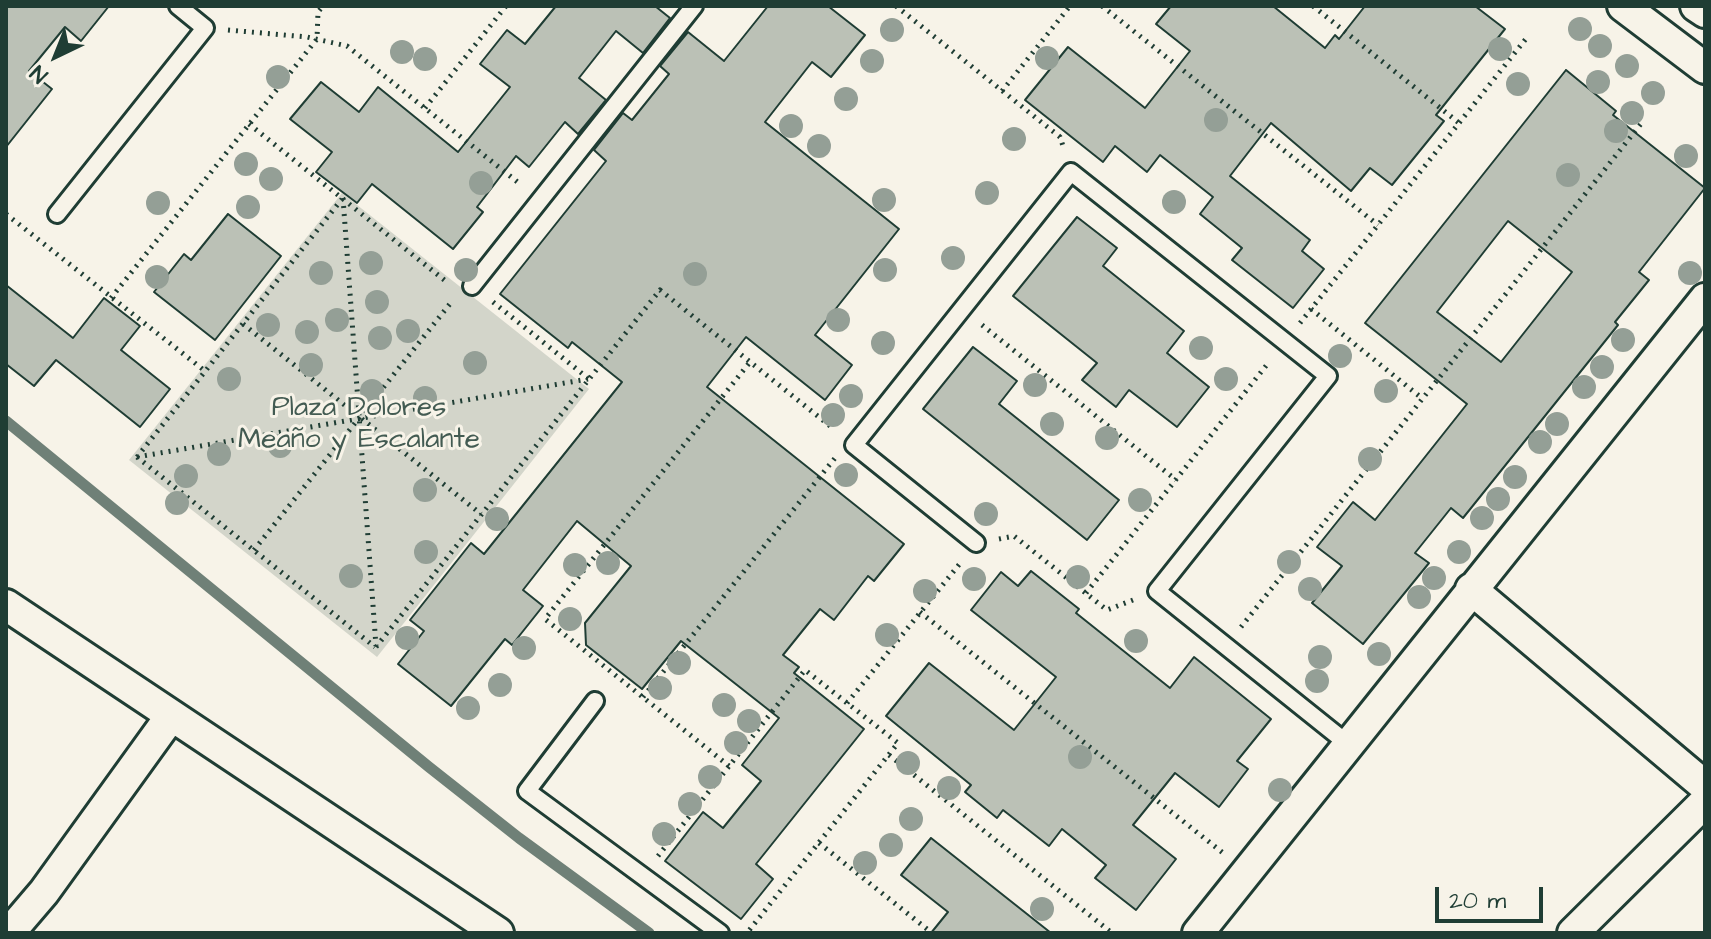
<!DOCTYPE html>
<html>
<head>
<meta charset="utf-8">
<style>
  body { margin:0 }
  #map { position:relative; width:1711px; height:939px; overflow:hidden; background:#f7f3e8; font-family:"Architects Daughter",sans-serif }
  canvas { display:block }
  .frame { position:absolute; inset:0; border:8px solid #1f3d34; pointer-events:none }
  .north { position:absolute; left:16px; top:16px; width:80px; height:80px; -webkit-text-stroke:6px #f7f3e8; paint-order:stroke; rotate:223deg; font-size:22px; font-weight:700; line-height:32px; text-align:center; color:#1f3d34 }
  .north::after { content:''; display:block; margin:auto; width:28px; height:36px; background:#1f3d34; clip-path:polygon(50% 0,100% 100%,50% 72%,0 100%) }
  .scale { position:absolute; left:1435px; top:887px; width:108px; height:36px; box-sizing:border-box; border:4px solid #1f3d34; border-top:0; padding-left:10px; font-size:24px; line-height:28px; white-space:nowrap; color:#1f3d34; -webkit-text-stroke:6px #f7f3e8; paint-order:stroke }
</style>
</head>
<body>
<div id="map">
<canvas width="1711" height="939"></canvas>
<div class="frame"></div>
<div class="north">N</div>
<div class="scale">20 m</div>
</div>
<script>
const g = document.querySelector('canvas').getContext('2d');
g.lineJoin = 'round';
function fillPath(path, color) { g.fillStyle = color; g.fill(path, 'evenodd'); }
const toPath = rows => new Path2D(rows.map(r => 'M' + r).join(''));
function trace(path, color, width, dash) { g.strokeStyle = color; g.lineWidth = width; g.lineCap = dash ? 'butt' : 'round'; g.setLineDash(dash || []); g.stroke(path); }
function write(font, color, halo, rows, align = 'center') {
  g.font = font + ' "Architects Daughter",sans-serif'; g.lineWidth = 6; g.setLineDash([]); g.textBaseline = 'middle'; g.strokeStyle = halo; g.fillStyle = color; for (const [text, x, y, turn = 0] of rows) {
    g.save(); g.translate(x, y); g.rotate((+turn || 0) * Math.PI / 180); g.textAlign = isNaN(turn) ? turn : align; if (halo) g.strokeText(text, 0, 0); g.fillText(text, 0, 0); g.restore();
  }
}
fillPath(toPath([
  [342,193,589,389,377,657,129,460]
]), '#d3d5ca');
trace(toPath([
  [6,421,429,767,519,838,649,933]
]), '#6f8077', 11);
const building = toPath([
  [6,6,109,6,81,41,65,27,29,71,52,89,6,147,6,6],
  [556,6,655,6,670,18,643,53,616,31,579,78,606,100,578,134,565,122,529,167,516,156,477,207,483,212,453,249,372,184,357,203,316,172,332,152,290,119,321,82,359,112,378,87,458,152,510,87,480,64,507,30,525,44,556,6],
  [768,6,828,6,865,35,831,77,812,62,765,122,899,229,815,335,852,365,825,400,746,337,707,387,904,544,874,581,868,576,834,620,820,609,783,655,799,667,794,673,864,729,756,864,773,879,741,919,665,861,703,812,723,828,761,781,742,765,779,718,681,641,642,689,586,645,585,623,631,566,577,521,523,590,543,606,512,645,505,639,451,706,398,664,424,631,410,620,471,543,484,554,622,382,572,342,568,348,500,294,606,161,594,150,623,113,632,120,669,74,660,66,688,32,724,61,768,6],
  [1171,6,1273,6,1325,48,1335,35,1339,39,1365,6,1475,6,1505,29,1436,115,1444,121,1392,185,1370,168,1351,191,1271,123,1230,176,1310,240,1302,251,1324,269,1293,308,1232,260,1242,248,1200,214,1213,197,1160,155,1147,172,1115,146,1103,162,1025,100,1068,47,1145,108,1190,51,1156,24,1171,6],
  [1566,70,1616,111,1613,115,1705,188,1639,272,1649,280,1615,322,1618,325,1463,518,1451,508,1415,553,1429,563,1363,644,1312,603,1342,566,1317,547,1353,502,1375,520,1467,404,1365,323,1566,70],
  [1508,221,1572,272,1501,362,1437,312,1508,221],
  [228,214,281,256,215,340,154,292,184,254,191,260,228,214],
  [1077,217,1117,248,1103,266,1184,331,1167,353,1209,387,1177,427,1129,390,1116,407,1082,380,1097,363,1013,296,1077,217],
  [6,285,73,338,104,298,140,326,121,350,170,389,140,427,56,360,34,386,6,364,6,285],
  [973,347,1017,381,999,404,1119,500,1087,540,923,409,973,347],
  [1031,571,1079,609,1076,613,1170,688,1194,657,1271,719,1237,761,1248,769,1219,807,1175,773,1133,825,1176,859,1136,910,1095,878,1106,865,1062,829,1049,846,1003,810,997,818,965,792,971,785,886,716,929,663,1014,730,1056,677,971,610,1001,572,1018,586,1031,571],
  [931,838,1051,933,931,933,948,912,901,875,931,838]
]);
fillPath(building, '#bbc1b6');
trace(building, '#1f3d34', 2);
const service = toPath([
  [57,214,205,28,178,6],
  [472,286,694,6],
  [976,543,854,445,1071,172,1328,376,1157,591,1348,744],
  [595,701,527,791,720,933]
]);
const minor = toPath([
  [1623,6,1705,68],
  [1696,6,1705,12],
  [1471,589,1705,786],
  [6,605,498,933],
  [9,933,44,892,171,716],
  [1198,933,1705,299],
  [1573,933,1705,802]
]);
trace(service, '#1f3d34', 22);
trace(minor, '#1f3d34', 36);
trace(toPath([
  [896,6,1060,137,1064,149],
  [1102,6,1378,225],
  [1313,6,1459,123],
  [228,30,307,37,347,46,520,184],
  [1002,91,1070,6],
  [425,108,506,6],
  [249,124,448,283],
  [343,198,376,646],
  [6,214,205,371],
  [111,298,317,39,318,12,323,6],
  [493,302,589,379],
  [1311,309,1423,399],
  [1300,323,1529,35],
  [243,324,481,514],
  [982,325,1176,480],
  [137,457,588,379],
  [137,457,342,199],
  [137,457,375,647],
  [999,539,1014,536,1107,610,1133,600],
  [254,550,453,300],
  [1086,593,1269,362],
  [920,612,1223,853],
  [1241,627,1644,120],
  [376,647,660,290,834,429],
  [643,697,835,458],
  [847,703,962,561],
  [889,755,1112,933],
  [729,766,545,619,750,362],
  [819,843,932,933],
  [658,856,805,670,898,743,747,933]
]), '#1f3d34', 5, [2, 6]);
trace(service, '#f7f3e8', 16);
trace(minor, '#f7f3e8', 30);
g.fillStyle = '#949f96';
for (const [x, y] of [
  [1580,29],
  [892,30],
  [1600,46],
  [1500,49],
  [402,52],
  [1047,58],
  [425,59],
  [872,61],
  [1627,66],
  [278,77],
  [1598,82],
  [1518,84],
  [1653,93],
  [846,99],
  [1632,113],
  [1216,120],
  [791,126],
  [1616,131],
  [1014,139],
  [819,146],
  [1686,156],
  [246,164],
  [1568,175],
  [271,179],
  [481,183],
  [987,193],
  [884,200],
  [1174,202],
  [158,203],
  [248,207],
  [953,258],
  [371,263],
  [466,270],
  [885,270],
  [321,273],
  [1690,273],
  [695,274],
  [157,277],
  [377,302],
  [337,320],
  [838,320],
  [268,325],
  [408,331],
  [307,332],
  [380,338],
  [1623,340],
  [883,343],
  [1201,348],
  [1340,356],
  [475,363],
  [311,365],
  [1602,367],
  [229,379],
  [1226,379],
  [1035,385],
  [1584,387],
  [372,391],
  [1386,391],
  [851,396],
  [425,398],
  [833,415],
  [1052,424],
  [1557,424],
  [1107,438],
  [1540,442],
  [280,446],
  [219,454],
  [1370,459],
  [846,475],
  [186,476],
  [1515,477],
  [425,490],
  [1498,499],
  [1140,500],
  [177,503],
  [986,514],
  [1482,518],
  [497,519],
  [426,552],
  [1459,552],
  [1289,562],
  [608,563],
  [575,565],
  [351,576],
  [1078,577],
  [1434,578],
  [974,579],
  [1310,589],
  [925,591],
  [1419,597],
  [570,619],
  [887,635],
  [407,638],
  [1136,641],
  [524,648],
  [1379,654],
  [1320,657],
  [679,663],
  [1317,681],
  [500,685],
  [660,688],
  [724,705],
  [468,708],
  [749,721],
  [736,743],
  [1080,757],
  [908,763],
  [710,777],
  [949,788],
  [1280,790],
  [690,804],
  [911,819],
  [664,834],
  [891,845],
  [865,863],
  [1042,909]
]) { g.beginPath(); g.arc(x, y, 12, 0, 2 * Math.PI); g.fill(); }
write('28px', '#435b52', '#f7f3e8', [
  ["Plaza Dolores",359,409],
  ["Meaño y Escalante",359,441]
]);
</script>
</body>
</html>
